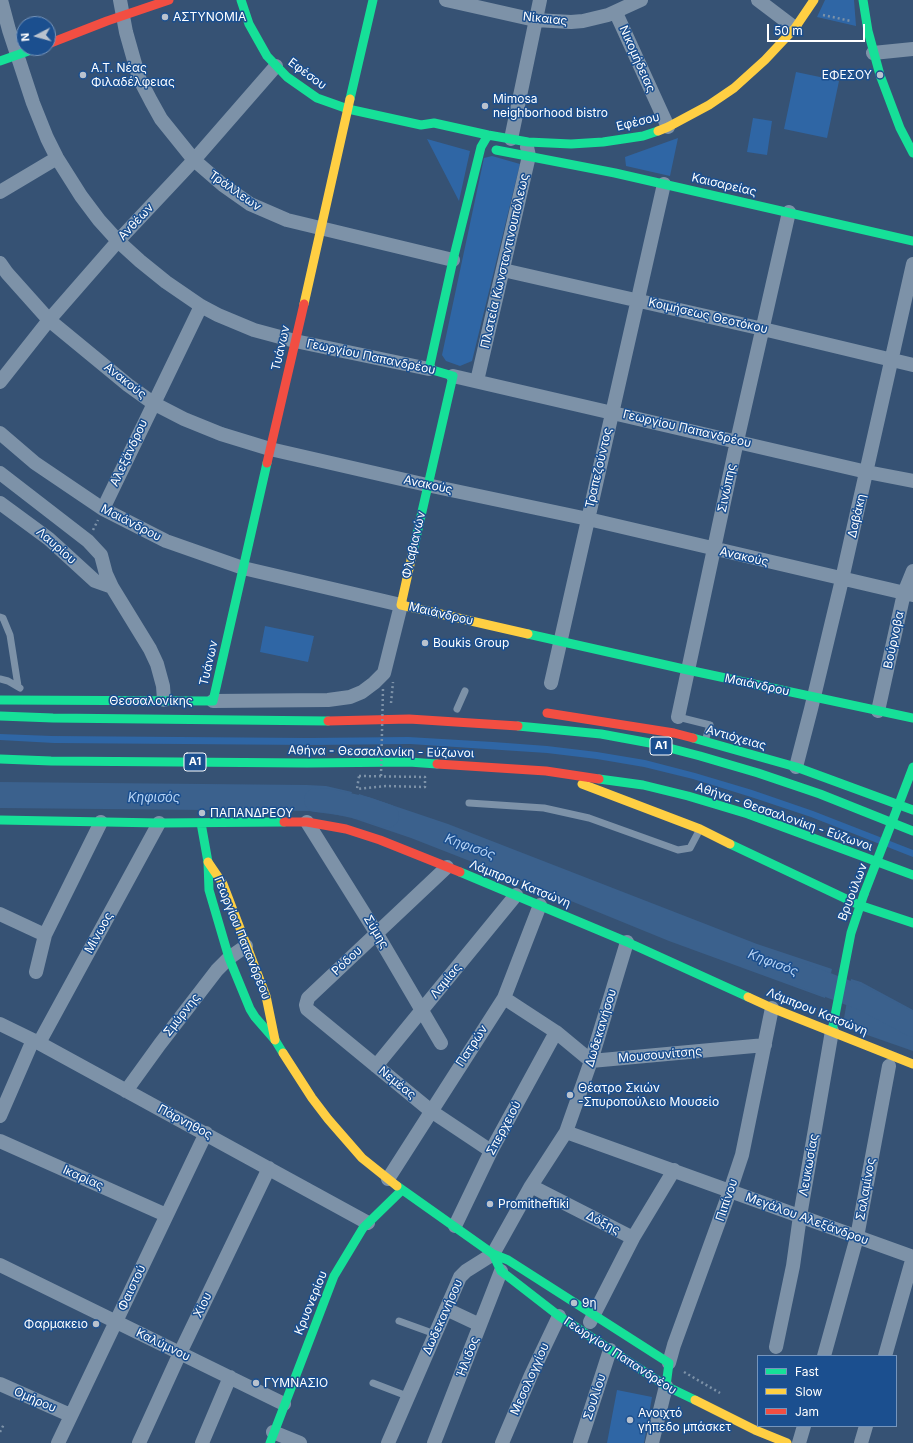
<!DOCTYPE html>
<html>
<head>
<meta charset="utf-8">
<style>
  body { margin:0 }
  #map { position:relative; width:913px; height:1443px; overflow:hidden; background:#365274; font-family:Inter,sans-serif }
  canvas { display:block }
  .legend { position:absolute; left:757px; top:1355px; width:140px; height:72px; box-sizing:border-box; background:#1b4f8f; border:1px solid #7695bc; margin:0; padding:5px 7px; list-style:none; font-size:12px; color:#fff }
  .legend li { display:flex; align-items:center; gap:8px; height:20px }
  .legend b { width:20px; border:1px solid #7695bc }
  .north { position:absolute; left:16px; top:16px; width:40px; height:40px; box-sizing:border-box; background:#1b4f8f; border:1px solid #7695bc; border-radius:50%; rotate:264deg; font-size:11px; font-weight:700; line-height:16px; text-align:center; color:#fff }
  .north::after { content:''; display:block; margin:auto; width:14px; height:18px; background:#b9c2ce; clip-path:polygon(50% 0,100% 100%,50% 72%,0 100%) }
  .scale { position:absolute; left:767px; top:24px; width:98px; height:18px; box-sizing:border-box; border:2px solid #fff; border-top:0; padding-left:5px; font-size:12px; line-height:14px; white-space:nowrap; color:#fff; -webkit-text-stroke:3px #1b4f8f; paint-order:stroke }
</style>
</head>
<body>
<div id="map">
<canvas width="913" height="1443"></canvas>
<ul class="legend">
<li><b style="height:5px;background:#16e098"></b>Fast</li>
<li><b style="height:5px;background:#ffcf43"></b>Slow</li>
<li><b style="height:5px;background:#f24e42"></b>Jam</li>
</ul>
<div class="north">N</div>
<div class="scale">50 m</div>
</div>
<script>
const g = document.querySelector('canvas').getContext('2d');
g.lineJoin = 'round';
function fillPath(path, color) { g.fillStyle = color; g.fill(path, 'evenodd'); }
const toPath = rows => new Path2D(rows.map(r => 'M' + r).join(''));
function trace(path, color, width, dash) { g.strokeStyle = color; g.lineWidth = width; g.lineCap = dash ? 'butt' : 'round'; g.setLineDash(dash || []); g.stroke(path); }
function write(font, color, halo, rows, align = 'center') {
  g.font = font + ' Inter,sans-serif'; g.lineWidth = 3; g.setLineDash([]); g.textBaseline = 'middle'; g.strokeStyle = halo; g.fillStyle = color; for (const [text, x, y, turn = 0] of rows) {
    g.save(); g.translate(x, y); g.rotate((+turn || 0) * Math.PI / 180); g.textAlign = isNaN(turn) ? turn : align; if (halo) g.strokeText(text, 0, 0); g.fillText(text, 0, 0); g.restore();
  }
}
fillPath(toPath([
  [825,0,854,0,856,26,817,17],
  [796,72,839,81,827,138,784,129],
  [753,118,772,121,767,155,747,152],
  [678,138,670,176,626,166,625,157],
  [427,139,470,151,459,201],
  [492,156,520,164,472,361,460,366,446,361,442,355,484,158],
  [265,626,314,636,308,662,260,652],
  [0,734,52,736,308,738,408,737,493,742,547,746,597,752,645,760,695,773,752,790,813,811,913,850,913,857,811,817,751,797,693,779,644,767,597,759,547,753,410,744,310,745,54,743,0,740],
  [617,1390,652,1397,644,1443,607,1443]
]), '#2f66a5');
fillPath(toPath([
  [0,782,307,785,326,786,352,792,345,816,309,811,0,808],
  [359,794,448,824,757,944,832,969,825,998,669,941,544,890,411,838,352,818],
  [851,979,861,982,913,1010,913,1051,853,1030,846,1024,844,1018]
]), '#3b618d');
trace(toPath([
  [316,800,330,801,367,809,387,816],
  [797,973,864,999,913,1025]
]), '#3b618d', 24);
trace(toPath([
  [823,15,851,21],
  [93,530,98,520],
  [391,703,393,682],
  [359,776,425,777,425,787,386,786,357,789,359,776],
  [684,1372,720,1393],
  [0,1432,4,1424]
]), '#7d92a8', 2.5, [2, 3]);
trace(toPath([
  [0,617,3,618,10,635,18,686],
  [0,679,8,681,20,688],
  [457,709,465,691],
  [678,717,710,725,705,741],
  [469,803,544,808,589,818,678,850,690,848,699,831],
  [399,1321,435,1334],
  [373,1383,407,1396]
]), '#7d92a8', 7);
trace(toPath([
  [1,0,9,30,33,103,47,138,57,158,81,196,99,220,118,241,140,261,166,282,201,306,218,315,254,330,295,341,429,369],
  [120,0,126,32,139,78,151,101,161,119,194,160,223,185,250,204,287,220,453,260],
  [446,0,535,20,571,22,583,21,608,15,641,0],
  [758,0,795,28],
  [616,13,668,127],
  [873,53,913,49],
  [511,139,540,0],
  [0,192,57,158],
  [0,263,7,273,49,320,128,385,153,403,184,419,221,434,270,449,427,485,588,519,913,595],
  [503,270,763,329,913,365],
  [453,376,867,472,913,481],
  [477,381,529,156,527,147],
  [0,382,49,320,118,241,194,160,276,66],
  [0,433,35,463,103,509,166,541,243,568,401,605,384,673,374,683,362,692,350,697,328,700,213,701],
  [0,473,88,541,101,555,106,574,112,587,150,649,157,664,163,686,164,700],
  [0,503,49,539,95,581,112,587],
  [103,509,201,306],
  [551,683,664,184],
  [878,711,904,593,913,571],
  [678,717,737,441,789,212],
  [796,767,811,709,840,588,913,264],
  [307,822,377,934,441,1043],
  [447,867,308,998,306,1005,307,1009,431,1111,491,1151],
  [0,914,45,935],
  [36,972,45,935,101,822],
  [504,998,556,1032,591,1061,765,1045],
  [0,1024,39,1043,368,1223],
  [39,1043,159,823],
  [376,1066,516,895],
  [126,1091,160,1044,217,970,229,958,246,946],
  [0,1116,33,1040],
  [566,1132,913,1257],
  [0,1141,166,1215],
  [388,1179,504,998,540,905],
  [531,1186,633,1238],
  [455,1226,491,1151,556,1032],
  [0,1265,284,1404],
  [446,1309,480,1325],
  [590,1322,633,1238,674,1170],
  [776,1347,793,1266,800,1216,832,1031],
  [824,1356,857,1237,889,1066],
  [885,1356,913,1257],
  [669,1363,674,1345,730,1191,742,1155,772,1008],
  [0,1384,70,1415],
  [273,1432,300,1443],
  [58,1443,206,1133],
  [139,1443,180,1353,269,1168],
  [202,1443,230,1377],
  [388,1443,460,1277,466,1271,493,1254,531,1186,566,1132,591,1061,627,942],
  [434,1443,501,1271],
  [502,1443,531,1375,559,1316],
  [580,1443,610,1350],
  [652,1443,666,1386],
  [799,1443,804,1426],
  [861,1443,866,1426]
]), '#7d92a8', 14);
trace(toPath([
  [241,0,249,24,267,56,287,77,317,98,348,109,421,125,434,123,488,135,528,142,571,144,603,142,643,136,658,131],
  [863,0,868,31,880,75,900,128,913,153],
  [0,61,37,48],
  [350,99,373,0],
  [496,150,615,173,913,241],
  [413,551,453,376,429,369,453,260,481,147,488,135],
  [528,634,688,670,913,718],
  [0,700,213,701,267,463],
  [0,716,53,718,328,721],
  [518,726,601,734,650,743,700,756,758,773,820,794,913,831],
  [693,738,796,767,913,810],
  [0,759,51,761,307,763,409,762,437,764],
  [599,779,643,785,688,796,748,814,913,875],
  [897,809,913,767],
  [0,820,159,823,284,822],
  [201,823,208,862,209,890,229,958,250,1009,255,1017,275,1040,283,1053],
  [730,844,859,905,913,923],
  [460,872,627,942,748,997],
  [832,1031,851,933,864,894],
  [397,1186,493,1254,508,1260,669,1363,666,1386],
  [494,1256,501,1271,559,1316,666,1386,695,1400],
  [270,1443,334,1276,363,1228,402,1190]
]), '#16e098', 9);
trace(toPath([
  [658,131,668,127,709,105,734,88,765,60,795,28,814,0],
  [304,304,350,99],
  [413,551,401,605,528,634],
  [582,784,700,829,730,844],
  [208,862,223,884,266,996,275,1040],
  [748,997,772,1008,913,1064],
  [283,1053,312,1098,328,1119,362,1158,397,1186],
  [695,1400,755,1430,787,1443]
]), '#ffcf43', 9);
trace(toPath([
  [48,44,107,21,169,0],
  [267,463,304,304],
  [547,713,674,733,693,738],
  [328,721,409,719,518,726],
  [437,764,546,771,599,779],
  [284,822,307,822,346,829,380,840,460,872]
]), '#f24e42', 9);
trace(toPath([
  [381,776,383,688]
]), '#7d92a8', 2.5, [2, 3]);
trace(toPath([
  [864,894,897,809]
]), '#16e098', 9);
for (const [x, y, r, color] of [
  [165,17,4,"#b9c2ce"],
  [83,75,4,"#b9c2ce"],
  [880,75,4,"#b9c2ce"],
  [485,106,4,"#b9c2ce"],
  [425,643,4,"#b9c2ce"],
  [202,813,4,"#b9c2ce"],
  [570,1095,4,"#b9c2ce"],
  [490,1204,4,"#b9c2ce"],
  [574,1303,4,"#b9c2ce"],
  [96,1324,4,"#b9c2ce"],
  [256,1383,4,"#b9c2ce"],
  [630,1420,4,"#b9c2ce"]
]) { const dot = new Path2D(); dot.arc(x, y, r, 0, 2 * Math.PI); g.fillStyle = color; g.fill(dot); trace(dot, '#1b4f8f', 1.5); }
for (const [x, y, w] of [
  [661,746,22],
  [195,762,22]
]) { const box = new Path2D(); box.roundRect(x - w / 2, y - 9, w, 18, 3); g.fillStyle = '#1b4f8f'; g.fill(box); trace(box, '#fff', 1); }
write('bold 11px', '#fff', null, [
  ["Α1",661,746],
  ["Α1",195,762]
]);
write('12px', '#fff', '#1b4f8f', [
  ["ΑΣΤΥΝΟΜΙΑ",173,17],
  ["Α.Τ. Νέας",91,68],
  ["Φιλαδέλφειας",91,82],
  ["ΕΦΕΣΟΥ",872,75,"right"],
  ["Mimosa",493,99],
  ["neighborhood bistro",493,113],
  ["Boukis Group",433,643],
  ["ΠΑΠΑΝΔΡΕΟΥ",210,813],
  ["Θέατρο Σκιών",578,1088],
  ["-Σπυροπούλειο Μουσείο",578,1102],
  ["Promitheftiki",498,1204],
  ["9η",582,1303],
  ["Φαρμακειο",88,1324,"right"],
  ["ΓΥΜΝΑΣΙΟ",264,1383],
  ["Ανοιχτό",638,1413],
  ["γήπεδο μπάσκετ",638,1427]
], 'left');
write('12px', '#fff', '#1b4f8f', [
  ["Νίκαιας",545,19,6],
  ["Νικομήδειας",637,59,66],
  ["Εφέσου",307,74,36],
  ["Εφέσου",638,122,-14],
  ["Καισαρείας",724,185,13],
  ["Τράλλεων",235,191,35],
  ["Ανθέων",136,222,-47],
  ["Πλατεία Κωνσταντινουπόλεως",505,261,-77],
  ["Κοιμήσεως Θεοτόκου",708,316,13],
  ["Τυάνων",281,348,-77],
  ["Γεωργίου Παπανδρέου",371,357,12],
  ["Ανακούς",125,381,38],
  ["Γεωργίου Παπανδρέου",687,429,13],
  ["Αλεξάνδρου",129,453,-65],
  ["Τραπεζούντος",599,468,-77],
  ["Ανακούς",428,485,12],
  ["Σινώπης",727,488,-78],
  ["Δαβάκη",857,516,-77],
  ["Μαιάνδρου",131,523,27],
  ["Φλαβιανών",414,545,-77],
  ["Λαυρίου",56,546,41],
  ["Ανακούς",744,557,13],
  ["Μαιάνδρου",441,614,13],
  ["Βούρνοβα",894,640,-78],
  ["Τυάνων",209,663,-77],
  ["Μαιάνδρου",757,685,12],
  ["Θεσσαλονίκης",151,701],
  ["Αντιόχειας",736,738,16],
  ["Αθήνα - Θεσσαλονίκη - Εύζωνοι",381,752,1],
  ["Αθήνα - Θεσσαλονίκη - Εύζωνοι",784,817,19],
  ["Λάμπρου Κατσώνη",520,884,22],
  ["Βρυούλων",853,892,-69],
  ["Σύμης",376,932,59],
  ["Μίνωος",99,933,-61],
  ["Γεωργίου Παπανδρέου",242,938,68],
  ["Ρόδου",347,961,-43],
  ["Λαμίας",446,981,-51],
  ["Λάμπρου Κατσώνη",817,1012,22],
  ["Σμύρνης",182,1015,-52],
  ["Δωδεκανήσου",601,1028,-73],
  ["Πατρών",472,1046,-57],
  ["Μουσουνίτσης",660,1055,-5],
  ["Νεμέας",397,1083,39],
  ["Πάρνηθος",185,1122,28],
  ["Σπερχειού",504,1128,-62],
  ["Λευκωσίας",809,1165,-80],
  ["Ικαρίας",83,1178,24],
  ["Σαλαμίνος",866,1189,-80],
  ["Πιπίνου",727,1200,-71],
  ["Μεγάλου Αλεξάνδρου",807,1219,20],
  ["Δόξης",603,1223,27],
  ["Φαιστού",132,1288,-65],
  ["Κρυονερίου",311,1303,-68],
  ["Χίου",203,1305,-64],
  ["Δωδεκανήσου",443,1317,-66],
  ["Καλύμνου",163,1345,26],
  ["Γεωργίου Παπανδρέου",620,1356,33],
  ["Ήλιδος",468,1357,-69],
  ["Μεσολογγίου",530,1379,-66],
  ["Σουλίου",595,1397,-72],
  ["Ομήρου",35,1400,24]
]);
write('italic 13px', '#b5d3f5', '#1b4f8f', [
  ["Κηφισός",154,798],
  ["Κηφισός",470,847,20],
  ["Κηφισός",773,963,21]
]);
</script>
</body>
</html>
